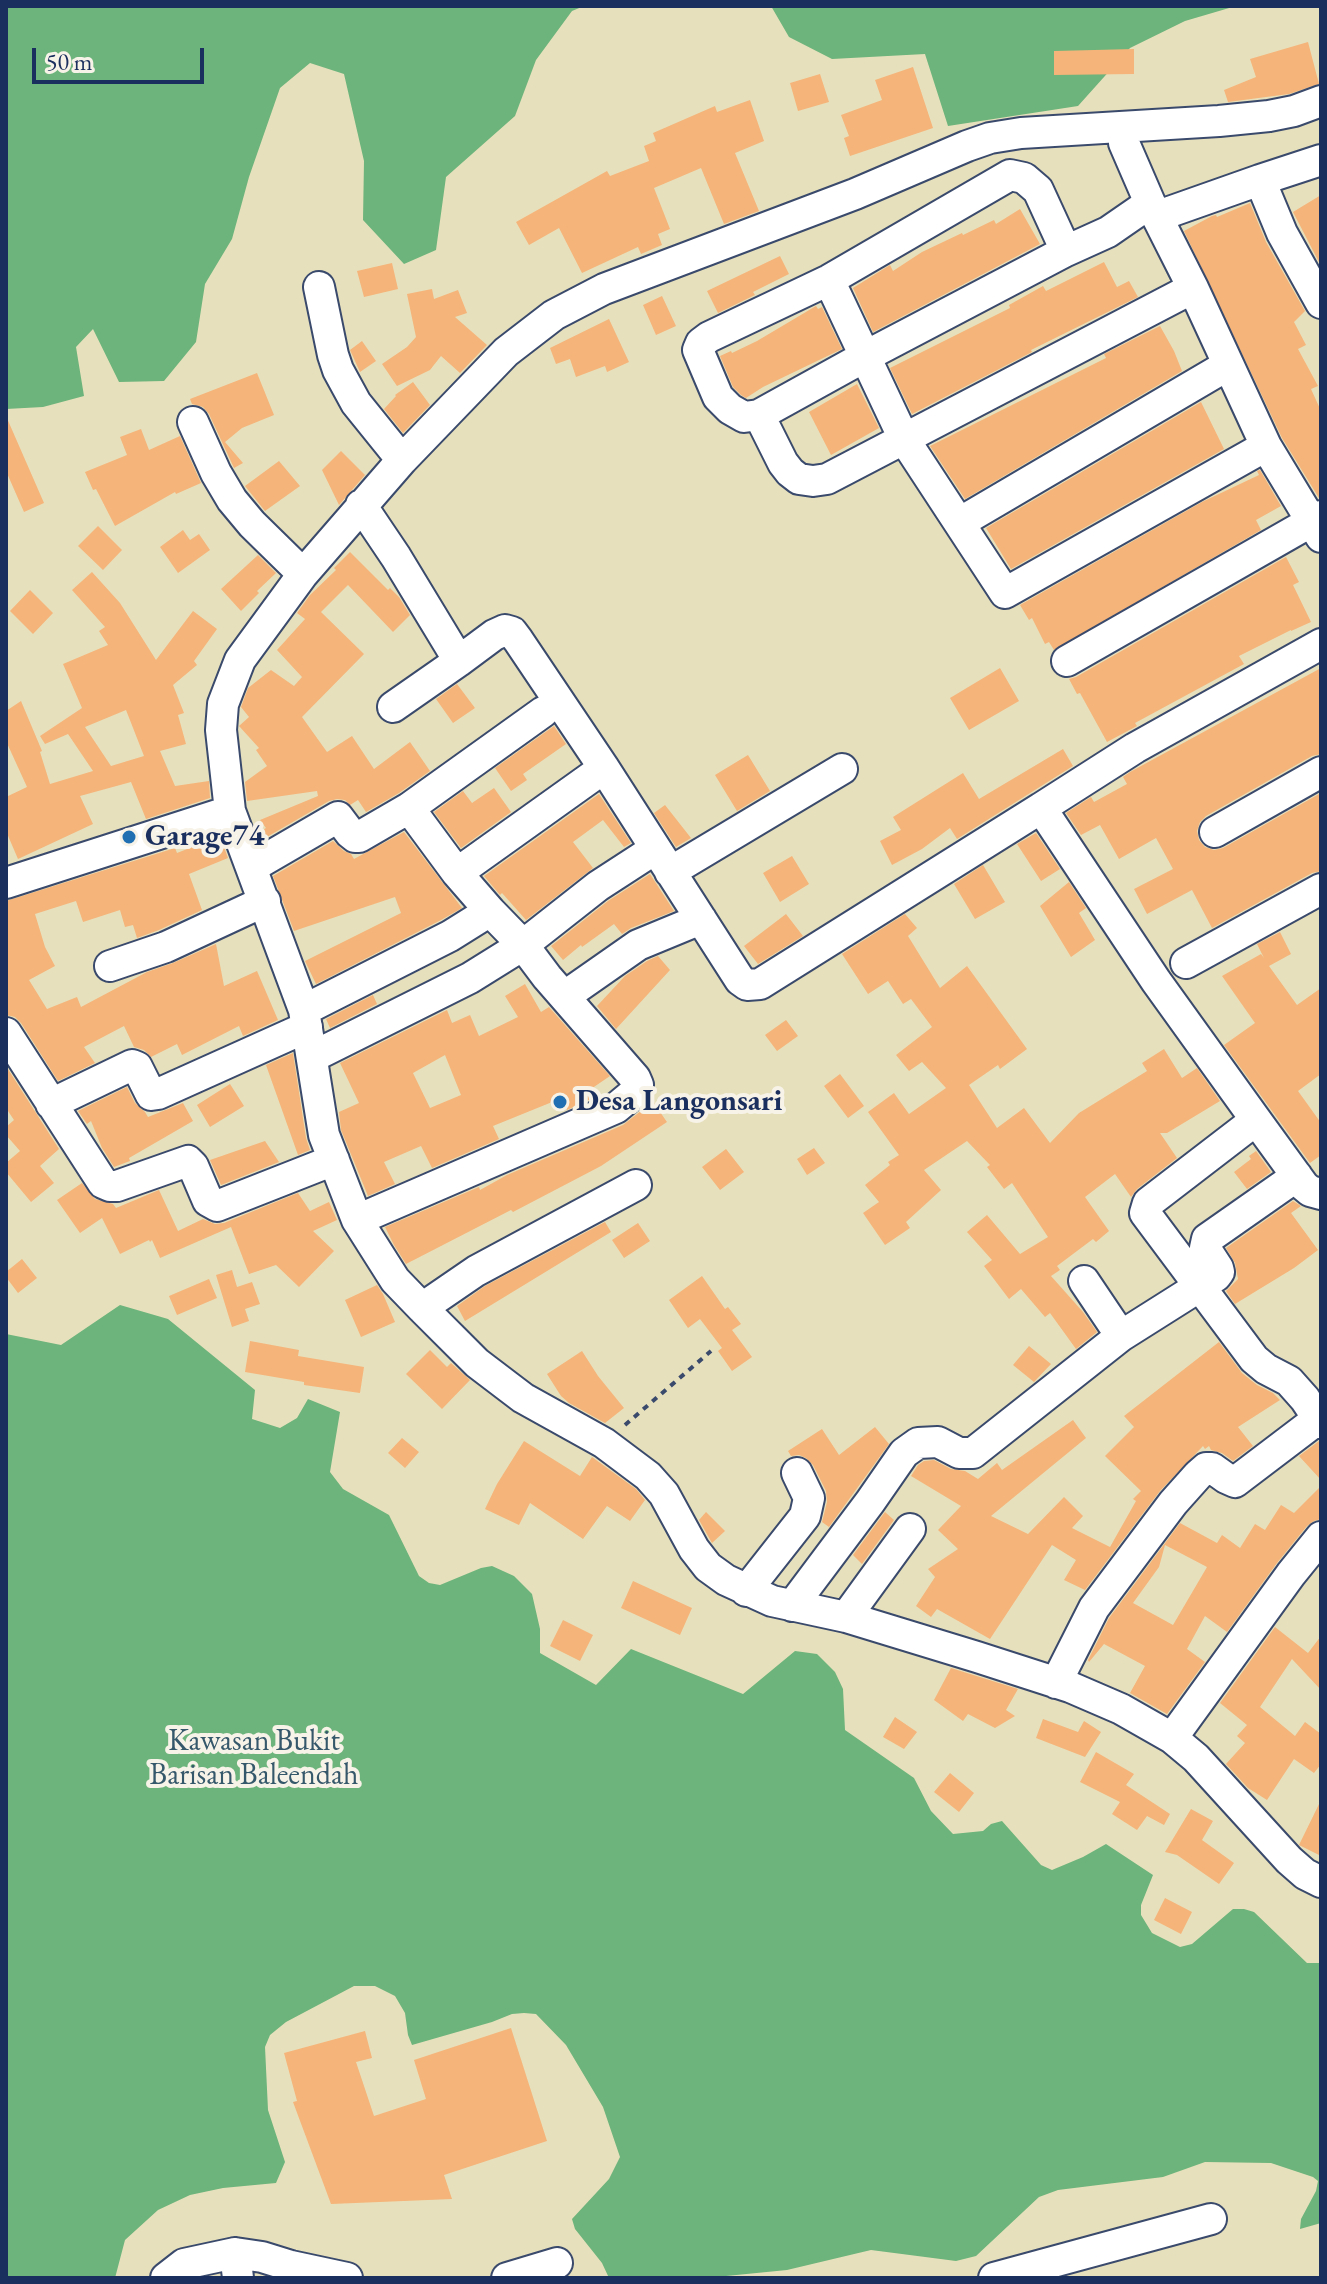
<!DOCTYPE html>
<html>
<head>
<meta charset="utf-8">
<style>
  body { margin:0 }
  #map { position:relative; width:1327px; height:2284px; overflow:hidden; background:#e7e0bc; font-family:"EB Garamond",serif }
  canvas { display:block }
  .frame { position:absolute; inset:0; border:8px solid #1b2f5e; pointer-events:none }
  .scale { position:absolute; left:32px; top:48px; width:172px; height:36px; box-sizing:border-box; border:4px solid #1b2f5e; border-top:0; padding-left:10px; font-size:24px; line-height:28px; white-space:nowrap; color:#1b2f5e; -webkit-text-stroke:6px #f7f3e8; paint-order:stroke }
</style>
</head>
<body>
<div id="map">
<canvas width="1327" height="2284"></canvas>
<div class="frame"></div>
<div class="scale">50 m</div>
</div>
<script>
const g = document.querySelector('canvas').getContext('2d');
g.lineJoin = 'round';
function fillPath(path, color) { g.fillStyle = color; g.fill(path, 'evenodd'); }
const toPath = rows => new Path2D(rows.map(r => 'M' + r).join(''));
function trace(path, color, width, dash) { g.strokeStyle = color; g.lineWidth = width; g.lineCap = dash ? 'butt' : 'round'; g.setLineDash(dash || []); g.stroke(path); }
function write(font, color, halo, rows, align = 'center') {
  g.font = font + ' "EB Garamond",serif'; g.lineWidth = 8; g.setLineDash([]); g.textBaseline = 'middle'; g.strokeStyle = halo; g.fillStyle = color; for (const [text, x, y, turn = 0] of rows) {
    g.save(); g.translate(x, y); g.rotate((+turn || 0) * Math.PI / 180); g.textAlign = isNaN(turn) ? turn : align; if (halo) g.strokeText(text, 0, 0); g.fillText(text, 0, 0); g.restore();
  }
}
fillPath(toPath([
  [6,6,584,6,572,11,536,60,515,116,446,177,436,250,404,264,363,220,364,161,344,74,310,63,280,88,249,177,232,239,205,284,196,342,164,381,119,382,93,329,76,347,84,396,43,407,6,409],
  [771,6,1236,6,1185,21,1130,48,1078,106,948,126,925,54,832,59,789,37],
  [120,1305,168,1319,255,1390,252,1419,280,1428,297,1418,308,1399,340,1412,330,1472,343,1489,389,1515,419,1576,429,1583,440,1585,481,1568,492,1566,514,1576,532,1594,540,1629,540,1653,596,1685,631,1649,743,1694,795,1651,817,1654,835,1672,843,1689,845,1730,914,1778,931,1811,953,1834,983,1831,991,1824,1002,1821,1041,1865,1052,1870,1083,1857,1106,1844,1153,1875,1141,1905,1141,1915,1152,1933,1180,1947,1192,1944,1233,1909,1244,1909,1254,1912,1307,1963,1321,1963,1321,2223,1300,2229,1301,2219,1316,2191,1318,2181,1313,2177,1271,2163,1205,2162,1163,2177,1058,2190,1039,2197,976,2256,956,2261,871,2250,787,2270,706,2278,609,2278,602,2263,575,2229,572,2219,609,2179,620,2157,603,2107,566,2045,536,2014,524,2013,512,2014,492,2022,412,2045,408,2035,405,2013,395,1996,375,1986,354,1986,286,2022,270,2035,265,2047,268,2110,285,2162,276,2183,223,2188,190,2195,158,2210,125,2240,115,2278,6,2278,6,1334,61,1345]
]), '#6cb47b');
fillPath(toPath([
  [1308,42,1319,84,1289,94,1228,102,1224,90,1256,77,1250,59],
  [1134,49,1134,74,1054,75,1054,51],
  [913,67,933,128,850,156,844,138,849,136,841,115,882,100,875,80],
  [820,74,829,102,798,111,790,83],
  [750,100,764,141,735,153,759,211,724,224,701,168,654,188,670,229,658,234,662,245,641,254,638,247,582,273,559,228,529,245,516,222,607,171,610,176,649,161,644,146,656,141,653,133,715,106,717,112],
  [1321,195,1321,266,1293,212],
  [1250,203,1266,242,1305,311,1294,322,1306,345,1298,349,1318,386,1311,389,1321,411,1321,498,1319,498,1282,438,1184,231,1212,216,1216,215,1217,217],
  [1020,209,1040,244,873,332,853,288,890,265,893,271,922,252,962,233,963,235,994,220,996,224],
  [780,256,789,274,753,292,755,295,718,313,707,291],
  [1104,262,1117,287,1129,281,1138,297,1031,350,1032,352,912,414,890,368,1010,308,1009,305,1043,286,1046,291],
  [392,263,398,289,364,297,357,271],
  [432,289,434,299,458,290,467,313,455,317,487,345,460,373,441,356,430,370,397,386,382,364,407,347,416,337,407,294],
  [662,296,676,326,656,335,643,305],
  [816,306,818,309,822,307,842,349,763,387,746,398,741,395,733,387,720,356,731,351,732,353,757,341],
  [609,319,629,362,607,372,605,366,576,377,570,359,556,364,550,348],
  [1160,326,1174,351,1182,371,965,499,930,446,1106,358,1104,354],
  [362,341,376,361,360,372,350,350],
  [257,373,274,415,242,428,225,442,243,463,234,468,209,414,203,407,192,404,190,399],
  [413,382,430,405,403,433,384,409,396,396,395,395],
  [857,384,879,428,831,455,809,412],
  [1201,402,1224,449,1011,569,986,528],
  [6,416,44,503,24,512,6,471],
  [141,429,149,450,180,436,201,483,176,494,175,492,115,526,96,489,93,490,85,472,127,455,120,437],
  [341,451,365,475,339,505,322,470],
  [279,461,300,486,265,511,245,486],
  [1260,470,1281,506,1256,520,1261,530,1054,650,1049,642,1045,644,1032,618,1029,620,1020,605,1202,502,1259,475,1257,471],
  [98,526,122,550,103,570,78,546],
  [183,530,190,540,199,534,210,550,178,573,160,547],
  [350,552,388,590,390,588,399,597,410,615,393,632,348,585,321,612,364,654,302,717,327,752,352,736,374,769,410,742,430,771,399,793,366,812,358,800,350,805,345,800,337,799,329,801,260,841,257,833,266,828,260,820,318,796,317,791,247,801,245,782,267,766,256,750,259,748,239,726,249,717,241,707,248,688,271,670,294,686,302,677,277,650,305,619,297,613,310,595,336,570,334,568],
  [258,555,276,573,257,591,259,593,241,611,221,589],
  [1286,557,1299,582,1293,585,1311,622,1291,631,1291,630,1239,656,1244,664,1135,723,1137,726,1107,742,1080,693,1077,694,1069,679,1076,677],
  [92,572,120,603,156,660,193,611,217,629,194,661,197,665,173,685,184,713,178,715,186,744,160,751,175,786,209,781,210,798,146,819,131,782,80,796,93,824,18,859,6,831,6,797,27,787,6,741,6,711,21,701,42,751,40,752,50,784,93,771,68,734,45,744,40,736,82,708,63,664,108,645,99,631,105,627,72,590],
  [126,710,144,756,111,766,85,727],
  [30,590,53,613,33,634,10,611],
  [1000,668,1019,701,969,730,950,698],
  [1321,668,1321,754,1312,756,1206,816,1200,822,1197,831,1199,840,1205,847,1214,850,1223,848,1321,793,1321,871,1312,873,1212,928,1192,890,1147,914,1134,889,1173,869,1156,838,1119,859,1100,825,1081,835,1066,813,1091,797,1094,802,1127,784,1123,777,1130,772],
  [457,684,475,708,453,723,436,699],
  [554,726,566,744,523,774,527,780,511,791,495,768],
  [1063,749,1073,766,957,839,950,828,922,849,892,865,880,841,901,830,893,817,963,773,979,799],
  [748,755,770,791,737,811,715,775],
  [494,788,511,812,461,848,434,812,463,791,472,803],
  [599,794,631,843,624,847,603,820,573,842,593,868,526,920,502,893,500,895,484,876],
  [665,805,691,838,676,847,654,813],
  [404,832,462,908,441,920,316,984,305,961,401,913,395,897,294,931,273,876,333,841,344,851,351,854,354,859],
  [1036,833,1060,869,1041,881,1017,844],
  [220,836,228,858,189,874,202,910,159,930,137,938,133,925,125,927,120,910,83,922,76,901,35,914,45,947,55,966,29,980,47,1009,77,997,81,1007,147,972,173,963,216,944,224,986,257,971,278,1020,243,1036,239,1026,182,1055,177,1044,151,1057,144,1050,134,1047,124,1026,84,1047,95,1063,58,1081,21,1023,15,1017,6,1015,6,901,175,848,177,853],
  [792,856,809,884,780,902,763,873],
  [983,865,1005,902,975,919,954,884],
  [650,874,674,911,631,928,622,934,614,924,582,947,581,945,563,960,551,946,608,901],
  [1069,882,1086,908,1079,913,1095,940,1071,957,1040,906],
  [786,914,803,936,758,964,744,946],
  [905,914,917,928,908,936,940,988,967,966,1027,1049,1000,1069,998,1065,969,1085,997,1128,1024,1108,1050,1143,1079,1113,1147,1071,1142,1063,1164,1049,1182,1078,1197,1068,1220,1101,1167,1133,1160,1133,1177,1158,1137,1189,1131,1197,1115,1174,1085,1197,1109,1231,1096,1242,1093,1239,1057,1266,1060,1270,1051,1276,1083,1312,1097,1332,1076,1349,1050,1313,1045,1317,1021,1289,1009,1299,984,1266,992,1260,967,1232,987,1215,1020,1254,1048,1237,1012,1183,1004,1189,987,1167,990,1165,967,1141,924,1170,941,1190,906,1222,910,1228,885,1245,863,1213,879,1202,865,1185,890,1165,888,1162,899,1155,868,1112,894,1093,909,1114,946,1088,922,1062,909,1071,896,1055,932,1027,911,999,903,1004,888,981,868,994,842,954],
  [1280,932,1291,954,1269,966,1297,1005,1321,988,1321,1074,1298,1091,1321,1123,1321,1155,1310,1163,1224,1045,1255,1023,1222,976,1261,954,1264,958,1257,944],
  [658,956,670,970,616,1029,597,1006,625,976,647,961],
  [525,984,541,1012,549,1007,610,1076,588,1091,591,1099,567,1110,562,1098,493,1126,499,1139,432,1168,421,1146,384,1162,395,1184,368,1196,341,1130,339,1112,359,1103,340,1063,447,1010,452,1023,470,1015,479,1036,518,1017,505,996],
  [445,1055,461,1095,430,1108,413,1073],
  [373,995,377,1004,330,1028,326,1019],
  [786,1020,798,1036,777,1051,765,1035],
  [293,1053,306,1138,310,1150,298,1155,266,1065],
  [6,1066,59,1149,40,1166,54,1183,31,1202,6,1172,6,1163,20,1151,6,1135,6,1127,14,1120,6,1108],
  [840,1074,864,1106,848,1118,824,1086],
  [230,1084,244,1106,210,1127,197,1105],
  [127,1087,135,1103,145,1112,148,1117,183,1103,193,1121,129,1158,130,1161,114,1167,102,1148,91,1121,87,1124,78,1111],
  [651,1099,667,1122,601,1166,513,1212,511,1210,406,1264,394,1245,385,1227,479,1187,480,1190,507,1175,623,1125,646,1107],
  [265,1141,279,1162,221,1185,210,1160],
  [814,1148,825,1163,807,1175,797,1159],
  [726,1149,744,1172,720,1190,702,1167],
  [1256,1151,1271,1172,1247,1189,1234,1172,1251,1159,1249,1156],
  [82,1183,95,1199,113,1204,116,1208,159,1190,178,1231,203,1219,215,1224,224,1223,298,1193,310,1211,329,1202,337,1220,313,1231,334,1251,299,1287,276,1265,249,1274,231,1227,160,1258,152,1240,150,1242,149,1240,120,1254,102,1218,80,1233,57,1200],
  [1293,1201,1301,1206,1291,1213,1318,1250,1294,1268,1235,1304,1226,1291,1238,1279,1235,1263,1226,1248],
  [605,1222,611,1232,465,1321,457,1306,485,1286],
  [638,1223,650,1241,624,1258,612,1240],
  [22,1259,37,1278,18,1293,6,1277,6,1272],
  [232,1270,237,1287,252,1282,260,1304,245,1309,249,1321,232,1327,216,1275],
  [702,1276,725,1309,728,1307,741,1324,732,1330,752,1357,732,1371,718,1351,722,1348,700,1319,688,1328,669,1300],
  [209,1279,217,1298,177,1315,169,1296],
  [377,1285,383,1294,395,1322,361,1337,345,1300],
  [250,1341,299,1350,298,1356,364,1367,360,1393,304,1385,304,1382,245,1372],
  [1219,1342,1242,1373,1257,1385,1273,1393,1280,1400,1238,1427,1253,1446,1233,1461,1222,1453,1211,1450,1209,1446,1205,1449,1203,1446,1160,1491,1085,1590,1064,1580,1076,1560,1052,1545,990,1639,937,1609,931,1617,916,1606,935,1577,928,1569,958,1549,938,1530,961,1506,911,1476,918,1465,924,1461,934,1460,951,1469,965,1471,978,1479,997,1463,1002,1470,1073,1420,1086,1438,991,1516,1028,1534,1064,1497,1083,1516,1072,1528,1110,1547,1136,1501,1133,1499,1141,1491,1105,1456,1134,1427,1124,1416],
  [1029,1346,1051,1364,1034,1382,1013,1365],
  [430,1350,447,1367,451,1363,470,1380,442,1409,406,1374],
  [582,1351,598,1376,624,1408,605,1423,569,1403,561,1396,547,1374],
  [875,1427,889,1444,829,1527,822,1522,827,1502,826,1491,813,1465,806,1458,799,1455,791,1456,788,1451,822,1429,839,1455],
  [402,1438,419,1452,405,1468,388,1453],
  [524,1441,580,1476,592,1457,636,1489,645,1500,630,1521,607,1506,583,1539,530,1503,519,1525,485,1509,497,1484],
  [1319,1441,1321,1441,1321,1480,1299,1456],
  [1321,1486,1321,1519,1314,1521,1307,1526,1277,1563,1227,1632,1205,1616,1187,1649,1205,1662,1167,1714,1130,1693,1145,1666,1104,1644,1089,1662,1088,1660,1109,1618,1180,1523,1217,1543,1222,1535,1240,1548,1255,1524,1265,1530,1281,1505,1294,1513],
  [1165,1545,1207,1567,1173,1625,1133,1603,1159,1567],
  [706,1512,725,1531,712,1543,699,1520],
  [885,1512,894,1520,862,1564,853,1555],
  [633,1581,692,1608,680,1635,621,1608],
  [563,1620,593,1635,580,1661,550,1646],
  [1275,1627,1308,1653,1321,1636,1321,1690,1292,1659,1260,1707,1295,1736,1305,1722,1321,1734,1321,1764,1314,1773,1294,1759,1267,1800,1248,1788,1226,1764,1245,1743,1237,1736,1247,1725,1220,1703],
  [951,1668,1018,1689,1006,1710,1015,1716,995,1728,968,1714,963,1721,934,1700],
  [895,1717,917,1732,904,1749,883,1737],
  [1043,1719,1078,1732,1084,1721,1101,1732,1085,1757,1036,1738],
  [1096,1752,1134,1774,1126,1785,1170,1814,1164,1825,1147,1816,1137,1830,1112,1814,1120,1802,1080,1782],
  [950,1773,974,1793,959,1812,934,1792],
  [1321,1800,1321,1856,1299,1845],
  [1191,1809,1213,1821,1202,1840,1234,1863,1219,1884,1177,1855,1165,1852],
  [1165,1898,1192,1912,1181,1934,1154,1920],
  [511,2028,547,2141,444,2175,452,2199,331,2204,293,2102,297,2101,284,2053,365,2031,372,2058,356,2062,374,2116,426,2099,414,2060]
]), '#f5b479');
const minor = toPath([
  [1321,101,1294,111,1269,116,1219,121,1021,133,990,138,967,146,855,194,604,289,554,315,506,352,402,460,303,574,240,660,223,704,221,730,230,811,304,1010,324,1135,357,1220,395,1280,422,1308,477,1363,523,1398,604,1443,648,1476,664,1494,694,1549,708,1567,726,1580,772,1601,846,1617,977,1657,1070,1687,1121,1709,1172,1738,1196,1758,1289,1860,1305,1874,1321,1882],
  [1124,143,1150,203],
  [1321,160,1260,180,1282,233,1321,303],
  [1158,216,1260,180],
  [1066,251,1038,190,1024,178,1010,175,829,280,709,337,701,343,698,350,718,397,730,409,744,417,759,415,864,357,1066,251,1108,232,1150,203,1193,288,1266,446,1321,537],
  [829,280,904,439,1005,593,1266,446],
  [319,287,333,355,338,370,356,403,402,460],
  [759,415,783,463,790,472,799,479,813,481,827,479,1193,288],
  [193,422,216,473,232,500,252,524,303,574],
  [361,505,396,557,459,661,494,635,505,630,512,632,518,640,604,768,740,980,747,985,760,984,1041,808,1156,981,1256,1120,1304,1186,1310,1191,1321,1194],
  [959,523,1228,365],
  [1067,661,1321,516],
  [393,707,459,661],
  [409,808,457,873,490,911],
  [1041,808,1135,748,1321,644],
  [1215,832,1321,772],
  [252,867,338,817,350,833,355,837,359,837,409,808,543,712],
  [670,872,842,769],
  [457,873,604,768],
  [6,883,230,811],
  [1186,963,1321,889],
  [110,966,166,947,265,901],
  [565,996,638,945,701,919],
  [304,1010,450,936,490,911,523,945,547,977,635,1078,638,1085,634,1093,616,1108,357,1220],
  [6,1033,103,1183,110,1186,117,1186,188,1161,193,1166,208,1201,217,1206,334,1160],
  [312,1057,470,978,523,945,598,886,655,849],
  [51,1104,132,1065,137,1067,151,1095,158,1094,307,1027],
  [1256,1120,1148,1203,1145,1213,1254,1359,1266,1369,1289,1381,1305,1399,1321,1423],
  [1084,1281,1121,1336],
  [422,1308,476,1271,636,1185],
  [746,1591,805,1516,809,1498,797,1473],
  [792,1606,870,1502,904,1453,918,1443,938,1442,959,1453,973,1453,1121,1336,1216,1276,1219,1272,1218,1268,1205,1248,1207,1239,1297,1176],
  [846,1617,910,1529],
  [1056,1683,1094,1608,1173,1503,1198,1475,1206,1468,1212,1468,1226,1478,1235,1482,1318,1419],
  [1172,1738,1291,1574,1321,1537],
  [235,2253,262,2257,291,2266,347,2278],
  [166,2278,184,2264,235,2253,238,2278],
  [507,2278,557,2263],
  [994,2278,1211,2219]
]);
trace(minor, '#3a4a6c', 34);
trace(toPath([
  [625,1425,711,1351]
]), '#3a4a6c', 4, [6, 6]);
trace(minor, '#fff', 30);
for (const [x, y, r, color] of [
  [129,837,8,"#1f6fb2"],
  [560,1102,8,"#1f6fb2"]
]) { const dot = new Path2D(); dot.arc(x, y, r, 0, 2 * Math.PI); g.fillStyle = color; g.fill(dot); trace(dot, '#f7f3e8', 3); }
write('bold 30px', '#1b2f5e', '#f7f3e8', [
  ["Garage74",145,837],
  ["Desa Langonsari",576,1102]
], 'left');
write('30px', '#36586b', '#f7f3e8', [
  ["Kawasan Bukit",254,1742],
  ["Barisan Baleendah",254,1776]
]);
</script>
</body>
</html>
